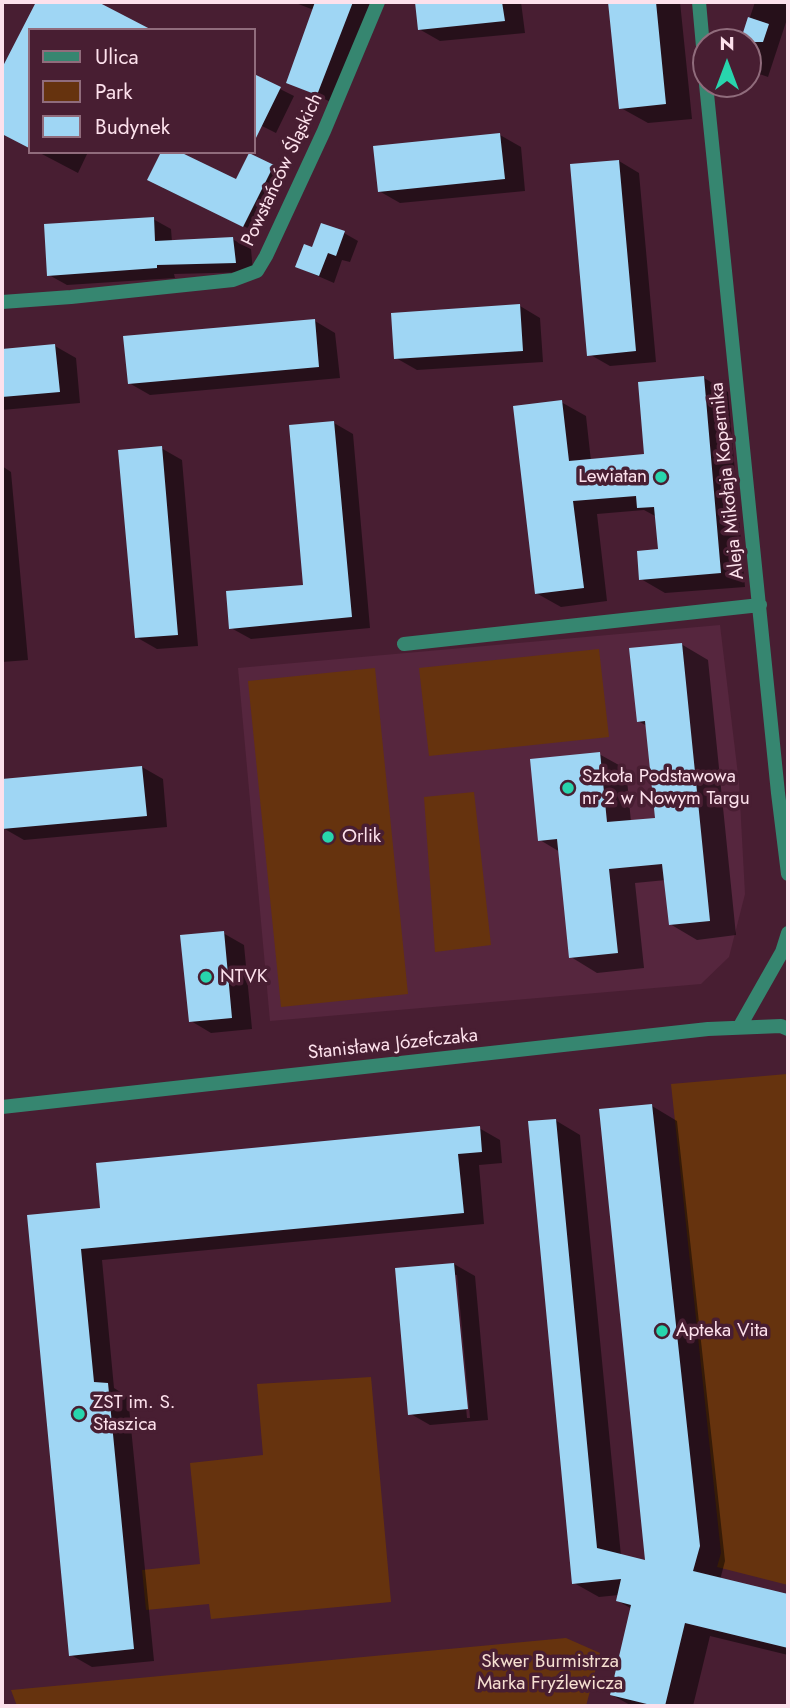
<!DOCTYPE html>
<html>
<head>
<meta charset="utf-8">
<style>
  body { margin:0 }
  #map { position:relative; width:790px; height:1708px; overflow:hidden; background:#481e32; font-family:Jost,sans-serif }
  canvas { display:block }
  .frame { position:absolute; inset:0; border:4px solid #fde1ec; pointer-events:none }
  .legend { position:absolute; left:28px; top:28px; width:228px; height:126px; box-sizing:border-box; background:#481e32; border:2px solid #906c7c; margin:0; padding:9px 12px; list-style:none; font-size:21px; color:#fde1ec }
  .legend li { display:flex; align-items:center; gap:14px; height:35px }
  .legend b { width:35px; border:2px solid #906c7c }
  .north { position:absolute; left:692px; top:28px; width:70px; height:70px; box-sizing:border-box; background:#481e32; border:2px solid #906c7c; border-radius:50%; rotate:0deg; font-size:19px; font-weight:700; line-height:28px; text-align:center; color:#fde1ec }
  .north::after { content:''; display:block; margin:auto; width:24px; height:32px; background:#28d5ad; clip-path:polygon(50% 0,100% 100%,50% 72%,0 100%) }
</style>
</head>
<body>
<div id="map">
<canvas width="790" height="1708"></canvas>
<div class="frame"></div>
<ul class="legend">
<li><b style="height:9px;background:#368670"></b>Ulica</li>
<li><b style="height:19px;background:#66330e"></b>Park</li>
<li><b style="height:19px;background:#9fd6f4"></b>Budynek</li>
</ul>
<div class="north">N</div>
</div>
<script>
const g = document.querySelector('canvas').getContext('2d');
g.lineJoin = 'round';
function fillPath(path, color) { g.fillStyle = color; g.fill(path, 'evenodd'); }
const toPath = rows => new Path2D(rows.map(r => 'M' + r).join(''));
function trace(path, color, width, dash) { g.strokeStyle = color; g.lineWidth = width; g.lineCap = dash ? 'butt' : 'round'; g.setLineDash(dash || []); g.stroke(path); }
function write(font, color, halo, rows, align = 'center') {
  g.font = font + ' Jost,sans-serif'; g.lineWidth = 7; g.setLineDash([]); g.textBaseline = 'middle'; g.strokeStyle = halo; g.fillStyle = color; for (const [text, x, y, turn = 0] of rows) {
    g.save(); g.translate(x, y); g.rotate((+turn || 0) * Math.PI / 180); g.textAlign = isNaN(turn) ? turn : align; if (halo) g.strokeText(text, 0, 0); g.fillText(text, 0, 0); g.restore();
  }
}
fillPath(toPath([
  [720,625,739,783,745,894,729,957,701,984,270,1021,238,668]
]), '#56263e');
fillPath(toPath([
  [599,649,609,737,429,756,419,668],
  [375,668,408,994,281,1007,248,681],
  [474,792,491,945,435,952,424,797],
  [787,1074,788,1101,788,1585,717,1567,721,1553,671,1084],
  [371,1377,391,1602,211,1619,209,1604,146,1610,142,1570,200,1564,190,1463,263,1455,257,1384],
  [566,1638,600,1653,586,1706,17,1706,11,1690]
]), '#66330e');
fillPath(toPath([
  [38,2,95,2,150,30,30,30,30,99,24,110,30,113,30,148,2,133,2,71],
  [293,2,373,2,333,103,288,82,314,10],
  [417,2,521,2,525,33,440,41,419,29],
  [610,2,680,2,692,119,648,123,621,108],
  [755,2,788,2,788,16,768,77,748,70,748,42,730,42,734,32,744,35],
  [254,76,294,96,276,133,254,122],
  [500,135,521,147,525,191,400,203,379,191],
  [38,152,88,152,78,173],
  [619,161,639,173,656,362,610,366,589,354],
  [273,167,287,175,258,233,163,188,236,182],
  [153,219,171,229,172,242,232,239,251,249,253,272,174,274,175,278,67,285,49,275],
  [322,225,344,233,358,241,350,262,342,260,334,283,297,267,313,249],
  [520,306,540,318,543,362,417,370,396,358],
  [315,321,335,333,340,378,150,395,129,383],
  [55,346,76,358,80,403,2,410,2,351],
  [704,378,728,392,745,587,665,593,641,579,659,551,657,517,644,510,597,514,607,601,561,607,536,593,561,402,586,416,591,461,646,456],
  [334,423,353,434,370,628,251,639,231,628,305,586],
  [161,448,182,460,198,646,157,649,136,637],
  [2,466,11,472,28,660,2,662],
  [681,644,708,660,736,935,697,940,670,924,666,880,635,883,644,968,597,973,571,957,560,852,540,840,599,754,626,769,631,822,657,820,647,726,638,721],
  [142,767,163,779,167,827,24,840,3,828,2,780],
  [223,933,244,945,252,1029,211,1033,191,1021],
  [652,1106,677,1121,725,1561,720,1580,788,1596,788,1655,710,1636,693,1706,632,1706,612,1695,632,1609,618,1601,619,1595,599,1597,574,1583,555,1120,580,1135,621,1556,647,1562],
  [479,1128,500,1140,502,1163,479,1165,484,1224,102,1260,114,1388,128,1397,154,1661,92,1667,71,1655,29,1217,102,1210],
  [454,1264,475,1276,488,1420,430,1425,409,1413],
  [454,1275,457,1275,470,1418,467,1418]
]), '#0007');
fillPath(toPath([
  [36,2,98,2,152,30,30,30,29,148,2,134,2,68],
  [315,2,353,2,317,95,286,83],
  [415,2,502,2,505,21,418,30],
  [608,2,656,2,666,104,619,109],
  [748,17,769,24,763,42,740,42],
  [254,74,281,87,254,142],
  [500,133,505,179,378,192,373,146],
  [161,152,180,152,236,179,249,153,274,165,243,227,147,180],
  [619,160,636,351,587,356,570,164],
  [154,217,155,241,233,237,236,263,157,265,157,268,47,276,44,224],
  [321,223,345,231,336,256,328,253,319,276,295,267,304,244,312,247],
  [520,304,523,351,394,359,391,313],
  [315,319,319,367,128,384,123,336],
  [55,344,60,392,2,397,2,349],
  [704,376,721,573,639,580,637,551,658,549,654,507,637,508,636,496,573,501,584,588,535,594,513,406,562,400,569,461,644,454,638,382],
  [334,421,352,617,229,629,226,591,303,585,289,425],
  [162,446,178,635,135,638,118,450],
  [682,643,710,921,669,925,662,864,609,869,618,953,569,958,557,839,538,841,530,759,600,752,607,822,655,818,645,721,637,722,629,648],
  [142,766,147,816,2,829,2,779],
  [224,931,232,1018,189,1022,180,935],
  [652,1104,700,1546,693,1571,788,1594,788,1648,685,1623,665,1706,655,1706,610,1695,631,1605,616,1601,621,1579,572,1584,528,1121,556,1119,597,1548,645,1560,599,1109],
  [480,1126,482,1152,458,1154,464,1213,81,1249,94,1382,108,1383,134,1649,69,1656,27,1215,100,1208,96,1163],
  [454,1263,468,1409,408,1415,395,1268]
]), '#9fd6f4');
trace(toPath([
  [699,2,706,80],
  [706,84,778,793,788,874],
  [2,302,71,297,233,280,257,271,266,256,324,131,378,2],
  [404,644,760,605],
  [740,1026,782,952,788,933],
  [2,1107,708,1029,781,1026,788,1029]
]), '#368670', 14);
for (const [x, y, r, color] of [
  [661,477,7,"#28d5ad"],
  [568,788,7,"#28d5ad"],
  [328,837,7,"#28d5ad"],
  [206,977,7,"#28d5ad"],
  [662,1331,7,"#28d5ad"],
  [79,1414,7,"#28d5ad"]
]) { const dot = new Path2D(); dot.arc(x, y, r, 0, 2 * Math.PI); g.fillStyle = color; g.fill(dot); trace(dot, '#481e32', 2.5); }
write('19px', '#fde1ec', '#481e32', [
  ["Powstańców Śląskich",283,170,-65],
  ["Aleja Mikołaja Kopernika",728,481,-96],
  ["Stanisława Józefczaka",393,1045,-6]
]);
write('19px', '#fde1ec', '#481e32', [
  ["Lewiatan",647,477,"right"],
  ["Szkoła Podstawowa",582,777],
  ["nr 2 w Nowym Targu",582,799],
  ["Orlik",342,837],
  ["NTVK",220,977],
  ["Apteka Vita",676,1331],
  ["ZST im. S.",93,1403],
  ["Staszica",93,1425]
], 'left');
write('19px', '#f6dfd1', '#481e32', [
  ["Skwer Burmistrza",550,1662],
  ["Marka Fryźlewicza",550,1684]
]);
</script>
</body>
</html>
